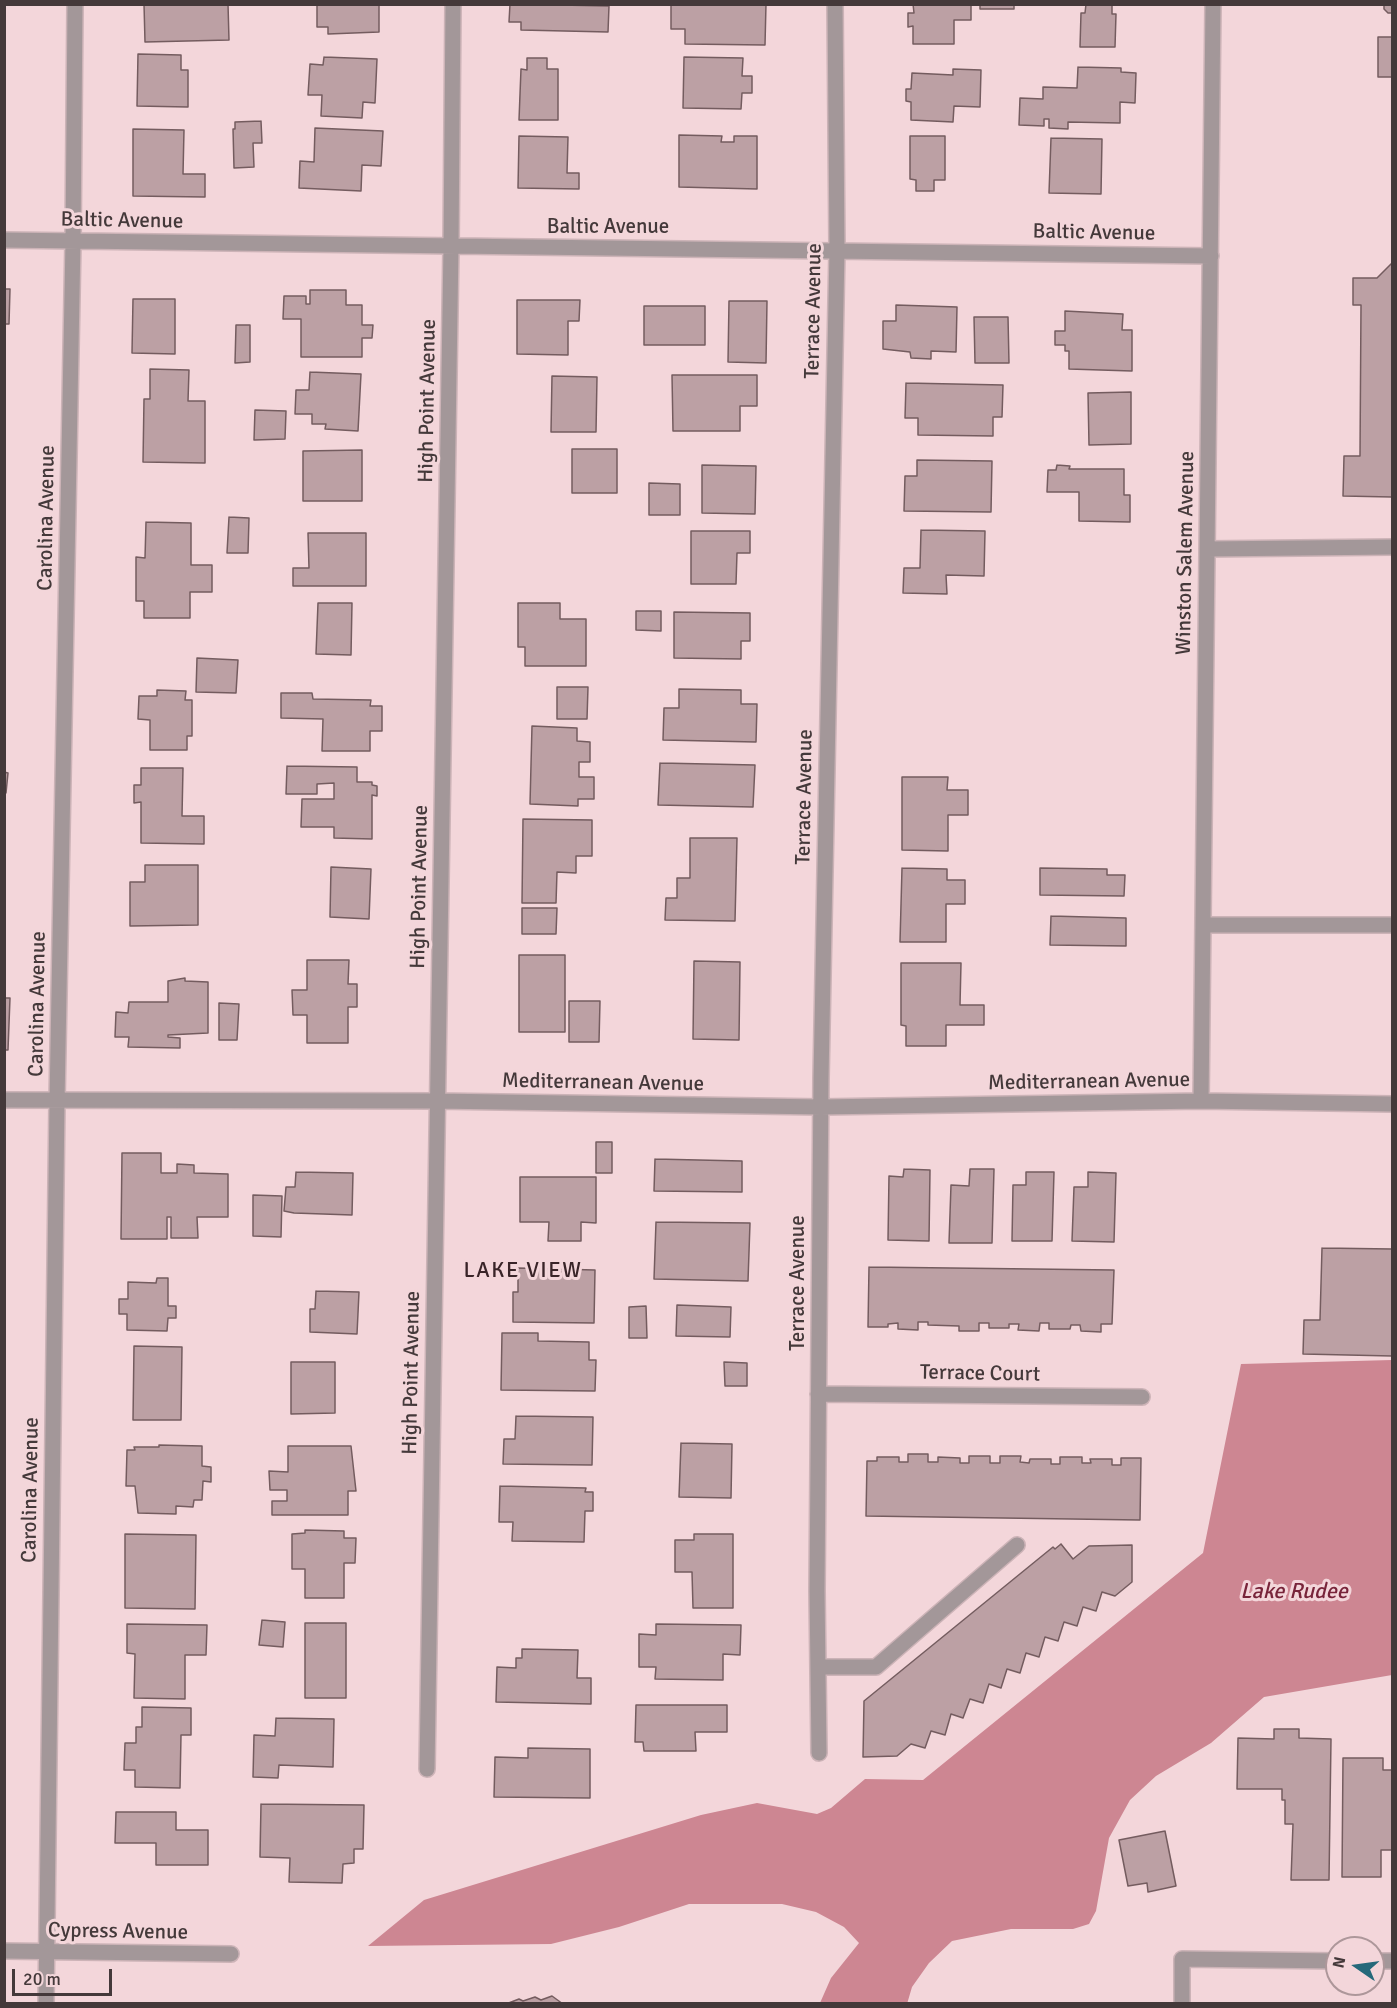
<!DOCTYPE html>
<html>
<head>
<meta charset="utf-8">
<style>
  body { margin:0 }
  #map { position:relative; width:1397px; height:2008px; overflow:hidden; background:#f3d6da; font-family:Signika,sans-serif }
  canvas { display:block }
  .frame { position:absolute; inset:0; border:6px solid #44393a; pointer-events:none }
  .north { position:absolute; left:1325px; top:1936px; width:60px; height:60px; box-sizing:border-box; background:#f3d6da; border:2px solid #ad979a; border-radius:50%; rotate:283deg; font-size:16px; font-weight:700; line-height:24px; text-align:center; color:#44393a }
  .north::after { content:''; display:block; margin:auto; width:21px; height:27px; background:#25697a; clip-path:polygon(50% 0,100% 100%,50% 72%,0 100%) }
  .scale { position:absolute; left:12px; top:1969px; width:100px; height:27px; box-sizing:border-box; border:3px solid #44393a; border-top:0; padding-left:8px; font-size:18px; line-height:21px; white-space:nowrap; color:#44393a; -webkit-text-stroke:4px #f3d6da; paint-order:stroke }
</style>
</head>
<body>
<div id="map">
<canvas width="1397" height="2008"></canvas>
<div class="frame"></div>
<div class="north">N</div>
<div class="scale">20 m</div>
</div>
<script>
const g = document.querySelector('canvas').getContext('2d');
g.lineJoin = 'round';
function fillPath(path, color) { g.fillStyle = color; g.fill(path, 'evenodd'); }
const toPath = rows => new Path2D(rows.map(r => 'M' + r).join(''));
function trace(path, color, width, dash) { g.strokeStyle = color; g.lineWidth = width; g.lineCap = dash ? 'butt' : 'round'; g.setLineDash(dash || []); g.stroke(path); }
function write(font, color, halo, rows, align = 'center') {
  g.font = font + ' Signika,sans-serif'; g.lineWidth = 6; g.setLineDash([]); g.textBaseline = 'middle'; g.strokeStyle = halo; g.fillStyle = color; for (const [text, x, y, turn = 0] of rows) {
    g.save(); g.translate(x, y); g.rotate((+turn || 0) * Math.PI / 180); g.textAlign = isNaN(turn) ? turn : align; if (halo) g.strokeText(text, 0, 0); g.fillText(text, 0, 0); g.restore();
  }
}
fillPath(toPath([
  [1392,1360,1392,1675,1264,1697,1211,1743,1156,1776,1130,1800,1109,1838,1096,1911,1089,1924,1073,1929,1011,1929,952,1941,929,1963,912,1987,907,2004,820,2003,831,1978,859,1943,844,1927,816,1912,782,1904,689,1904,619,1927,551,1944,368,1946,424,1900,701,1815,757,1803,817,1814,831,1808,865,1779,923,1780,1203,1553,1241,1364]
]), '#cd8692');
const building = toPath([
  [144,4,228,4,229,40,145,42,144,4],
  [317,4,379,4,379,32,328,34,328,27,317,27,317,4],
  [510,4,609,6,608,32,521,30,521,22,509,22,510,4],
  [671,4,766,4,765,45,685,44,685,29,671,29,671,4],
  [913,4,971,4,971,20,954,20,954,44,913,44,913,26,908,27,908,13,914,13,913,4],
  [980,4,1014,4,1014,9,980,9,980,4],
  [1086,4,1112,4,1112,14,1116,14,1115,47,1080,47,1081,13,1085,13,1086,4],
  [1384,4,1392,4,1392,13,1388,13,1384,9,1384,4],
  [1378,37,1392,37,1392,77,1378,77,1378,37],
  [138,54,181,55,181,70,188,70,188,107,137,106,138,54],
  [324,57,377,59,375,103,363,102,362,118,321,116,322,95,308,95,310,64,323,65,324,57],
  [684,57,743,58,742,76,752,76,752,93,742,93,741,109,683,108,684,57],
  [527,58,547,58,547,69,558,69,558,120,519,120,521,69,527,70,527,58],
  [1078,67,1121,68,1121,72,1136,73,1135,103,1120,102,1120,123,1068,122,1068,129,1049,128,1049,119,1044,119,1044,126,1019,125,1020,98,1043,99,1043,87,1077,88,1078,67],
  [953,69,981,70,980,107,954,106,953,122,911,120,911,102,906,101,906,89,911,89,912,73,953,75,953,69],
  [261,121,262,143,253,143,254,167,234,168,233,129,235,129,235,122,261,121],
  [315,128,383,131,381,166,362,165,361,191,299,188,300,161,314,162,315,128],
  [133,129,184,130,183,174,205,174,205,197,133,196,133,129],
  [679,135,722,136,721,142,734,142,734,136,757,136,757,189,679,187,679,135],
  [519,136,568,137,567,173,579,173,579,189,518,188,519,136],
  [910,136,945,136,945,180,934,180,934,191,916,191,916,180,910,179,910,136],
  [1051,138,1102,139,1101,194,1049,193,1051,138],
  [1392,263,1392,497,1343,496,1344,456,1360,456,1361,305,1353,305,1353,278,1377,278,1392,263],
  [4,289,10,289,9,324,4,324,4,289],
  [310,290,346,290,346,305,362,305,362,325,373,325,372,338,362,338,362,357,301,357,301,319,283,319,284,296,306,296,306,304,310,304,310,290],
  [133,299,175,299,175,354,132,353,133,299],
  [517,300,580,300,579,321,568,321,568,355,517,354,517,300],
  [729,301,767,301,766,363,728,362,729,301],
  [896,305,957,307,956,352,931,351,931,359,911,358,910,352,883,349,883,321,896,321,896,305],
  [644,306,705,306,705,345,644,345,644,306],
  [1065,311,1123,314,1122,330,1132,330,1132,371,1069,369,1069,351,1065,351,1065,345,1055,345,1055,331,1065,331,1065,311],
  [974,317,1008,317,1009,363,975,363,974,317],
  [236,325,250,325,250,362,235,363,236,325],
  [150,369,189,370,188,401,205,401,205,463,143,462,144,399,150,399,150,369],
  [310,372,361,374,358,431,325,429,326,424,312,424,312,414,295,414,296,390,309,390,310,372],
  [672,375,757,375,757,406,740,406,740,431,673,431,672,375],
  [552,376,597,377,596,432,551,432,552,376],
  [906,383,1003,385,1002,417,993,417,993,436,918,435,918,418,905,418,906,383],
  [1131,392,1131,444,1089,445,1088,393,1131,392],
  [255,410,286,411,285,439,254,440,255,410],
  [572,449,617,449,617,493,572,493,572,449],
  [362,450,362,501,303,501,303,451,362,450],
  [917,460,992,461,991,512,904,511,905,476,917,476,917,460],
  [702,465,756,466,755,514,702,513,702,465],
  [1057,465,1070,466,1069,469,1124,469,1124,495,1130,495,1130,522,1079,521,1079,492,1047,492,1048,470,1056,470,1057,465],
  [649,483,680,484,680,515,649,515,649,483],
  [229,517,249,518,248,553,227,553,229,517],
  [146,522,191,523,191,565,212,565,212,592,190,592,190,618,144,618,144,601,136,601,136,557,145,558,146,522],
  [921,530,985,531,984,576,946,575,947,594,903,593,904,568,920,568,921,530],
  [691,531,750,531,750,553,737,553,736,584,691,584,691,531],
  [308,533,366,533,366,586,293,586,293,568,309,568,308,533],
  [318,603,352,603,351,655,316,654,318,603],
  [518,603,560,603,560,619,586,619,586,666,525,666,525,647,518,647,518,603],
  [636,611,661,611,661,631,636,630,636,611],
  [674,612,750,613,750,641,741,641,741,659,674,658,674,612],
  [197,658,238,660,236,693,196,692,197,658],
  [557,687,588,687,587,719,557,719,557,687],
  [679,689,741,690,741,704,757,704,756,742,663,740,664,708,679,708,679,689],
  [157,690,186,691,185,700,192,700,192,736,187,736,187,750,150,750,150,720,138,719,139,696,157,696,157,690],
  [281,693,312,693,313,699,371,700,370,706,382,706,382,731,370,731,370,751,322,751,323,719,281,718,281,693],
  [532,726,577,728,577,741,590,742,590,762,579,762,579,777,594,777,594,799,578,799,578,806,530,804,532,726],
  [660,763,755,765,753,807,658,805,660,763],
  [287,766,357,767,357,782,372,782,372,785,377,786,377,796,372,795,372,839,334,838,334,827,301,827,302,799,334,799,334,783,317,784,317,794,286,794,287,766],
  [141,768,183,768,182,816,204,816,204,844,141,843,141,802,134,803,134,785,141,785,141,768],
  [4,772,8,773,6,793,4,793,4,772],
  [902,777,948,777,947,790,968,790,968,815,948,815,948,851,902,850,902,777],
  [523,819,592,820,592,856,576,856,576,873,557,872,556,903,522,903,523,819],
  [690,838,737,838,735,921,665,920,666,898,677,898,677,878,690,878,690,838],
  [145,865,198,865,198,925,130,926,130,882,145,882,145,865],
  [331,867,371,869,369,919,330,917,331,867],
  [902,868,947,869,947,880,965,880,965,904,946,904,946,942,900,942,902,868],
  [1040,868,1107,869,1107,875,1125,875,1124,896,1040,895,1040,868],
  [522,908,557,908,556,934,522,934,522,908],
  [1051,916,1126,918,1126,946,1050,945,1051,916],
  [519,955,565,955,565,1032,519,1032,519,955],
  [307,960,349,960,348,984,357,984,357,1007,348,1007,348,1043,307,1043,307,1015,293,1015,292,990,307,990,307,960],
  [694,961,740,962,739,1040,693,1039,694,961],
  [901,963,961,963,960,1005,984,1005,984,1025,946,1025,946,1046,906,1046,906,1026,901,1025,901,963],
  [185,978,185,981,208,982,208,1033,168,1035,168,1037,180,1038,180,1048,128,1047,129,1037,115,1037,116,1012,128,1013,129,1002,168,1002,168,981,185,978],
  [4,998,10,998,8,1050,4,1050,4,998],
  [569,1001,600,1001,599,1042,569,1042,569,1001],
  [219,1003,239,1004,237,1040,219,1040,219,1003],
  [596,1142,612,1142,612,1173,596,1173,596,1142],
  [122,1153,161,1153,161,1173,177,1173,177,1164,194,1165,194,1173,228,1174,228,1217,197,1217,198,1238,171,1238,171,1217,167,1217,167,1239,121,1239,122,1153],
  [655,1159,742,1161,742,1192,654,1191,655,1159],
  [904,1169,930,1170,929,1241,888,1240,889,1176,903,1177,904,1169],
  [970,1169,994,1169,992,1243,949,1243,951,1185,969,1186,970,1169],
  [296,1172,353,1173,352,1215,294,1213,284,1211,286,1187,295,1187,296,1172],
  [1026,1172,1054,1172,1052,1241,1012,1241,1013,1185,1026,1185,1026,1172],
  [1088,1172,1116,1173,1114,1242,1072,1241,1074,1187,1088,1187,1088,1172],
  [520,1177,596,1177,596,1223,581,1222,581,1241,548,1241,549,1222,520,1222,520,1177],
  [253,1195,282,1196,281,1237,253,1236,253,1195],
  [656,1222,750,1223,748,1281,654,1279,656,1222],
  [1322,1248,1392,1249,1392,1356,1303,1354,1304,1320,1320,1320,1322,1248],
  [869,1267,1114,1270,1112,1324,1101,1324,1101,1332,1081,1331,1080,1325,1071,1325,1070,1329,1049,1329,1049,1323,1040,1323,1039,1331,1018,1330,1019,1324,1009,1324,1009,1328,989,1328,989,1323,979,1323,979,1331,959,1331,959,1326,928,1325,928,1322,918,1322,918,1330,898,1329,898,1323,888,1324,888,1327,868,1327,869,1267],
  [518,1268,595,1270,594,1323,513,1322,513,1292,518,1292,518,1268],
  [157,1278,168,1278,168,1306,176,1306,176,1318,168,1318,167,1331,127,1330,127,1314,119,1314,119,1299,128,1299,128,1282,156,1283,157,1278],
  [316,1291,359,1292,357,1334,310,1332,310,1309,315,1309,316,1291],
  [677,1305,731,1307,730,1337,676,1336,677,1305],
  [646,1306,647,1338,629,1338,629,1307,646,1306],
  [502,1333,538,1333,538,1341,589,1342,589,1360,596,1360,595,1391,501,1390,502,1333],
  [134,1346,182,1347,181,1420,133,1420,134,1346],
  [291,1362,335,1362,335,1413,291,1414,291,1362],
  [724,1362,747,1363,747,1386,725,1386,724,1362],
  [516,1416,593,1417,592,1465,503,1464,504,1439,515,1439,516,1416],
  [681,1443,732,1444,731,1498,679,1497,681,1443],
  [159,1445,202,1446,202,1466,211,1467,211,1482,203,1481,202,1500,194,1500,193,1507,176,1506,176,1514,138,1513,135,1486,126,1486,127,1450,135,1450,134,1447,159,1447,159,1445],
  [288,1446,351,1446,356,1491,348,1491,348,1515,272,1515,272,1501,287,1501,287,1490,270,1490,269,1471,288,1472,288,1446],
  [908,1454,928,1454,928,1462,938,1462,938,1457,960,1458,960,1463,969,1463,969,1456,990,1456,990,1463,1000,1463,1000,1456,1021,1456,1020,1462,1029,1463,1030,1459,1051,1459,1051,1464,1060,1464,1060,1457,1082,1457,1082,1463,1091,1463,1090,1459,1112,1459,1112,1465,1121,1465,1121,1458,1141,1458,1140,1520,866,1516,867,1461,877,1461,877,1457,899,1457,899,1462,908,1462,908,1454],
  [500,1486,586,1488,585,1492,593,1492,593,1511,585,1511,584,1542,512,1541,513,1522,499,1522,500,1486],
  [305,1530,344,1531,344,1538,356,1538,355,1563,344,1563,344,1598,305,1598,305,1569,292,1569,292,1534,305,1533,305,1530],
  [125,1534,196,1535,195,1609,125,1608,125,1534],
  [694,1534,733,1534,733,1608,693,1608,692,1572,675,1572,675,1540,694,1540,694,1534],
  [1061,1544,1073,1559,1089,1546,1132,1545,1132,1582,1115,1596,1102,1592,1096,1611,1083,1607,1077,1626,1064,1622,1058,1641,1045,1637,1039,1657,1026,1653,1020,1673,1007,1669,1001,1688,989,1684,983,1703,970,1699,963,1718,951,1714,945,1735,931,1731,925,1748,911,1744,897,1756,863,1757,864,1701,1053,1547,1055,1549,1061,1544],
  [262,1620,285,1622,283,1647,259,1645,262,1620],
  [305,1623,346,1623,346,1698,305,1698,305,1623],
  [127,1624,207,1625,206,1655,185,1655,185,1699,134,1698,135,1654,127,1653,127,1624],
  [656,1624,741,1625,740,1655,723,1654,723,1680,655,1679,656,1667,639,1667,639,1634,656,1635,656,1624],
  [522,1649,578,1650,577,1678,591,1678,591,1704,496,1702,497,1667,516,1668,516,1658,522,1658,522,1649],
  [636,1705,727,1705,727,1732,695,1732,696,1751,644,1751,643,1742,635,1742,636,1705],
  [142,1707,191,1708,191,1735,181,1735,180,1788,135,1787,135,1770,124,1770,125,1743,136,1743,136,1727,142,1727,142,1707],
  [276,1718,334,1719,333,1767,279,1765,278,1778,253,1777,254,1735,275,1736,276,1718],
  [1274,1729,1299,1729,1299,1738,1331,1739,1329,1880,1291,1880,1293,1824,1285,1824,1285,1800,1282,1800,1282,1789,1237,1789,1238,1738,1274,1739,1274,1729],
  [528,1748,590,1749,590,1798,494,1797,495,1757,528,1758,528,1748],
  [1343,1758,1383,1758,1383,1770,1392,1770,1392,1850,1381,1850,1381,1877,1342,1877,1343,1758],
  [261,1804,364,1805,363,1849,354,1849,354,1863,343,1864,342,1883,289,1882,290,1858,260,1857,261,1804],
  [116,1812,176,1812,176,1830,208,1830,208,1865,156,1865,156,1843,115,1843,116,1812],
  [1165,1831,1176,1886,1148,1892,1147,1883,1128,1886,1119,1840,1165,1831],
  [552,1996,563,2004,506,2004,519,1999,523,2001,535,1997,541,2000,552,1996]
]);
fillPath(building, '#bca0a4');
trace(building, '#745c5f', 1.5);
const minor = toPath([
  [4,240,1211,256],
  [1207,549,1392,547],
  [1203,925,1392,925],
  [4,1100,437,1101,821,1107,1201,1101,1392,1104],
  [1201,1101,1213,4],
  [818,1394,1142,1397],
  [818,1667,876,1667,1017,1545],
  [819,1753,817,1591,821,1078,837,250,835,4],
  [427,1769,451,247,453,4],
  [4,1951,231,1954],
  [1373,1961,1392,1961],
  [46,2004,57,1101,73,241,75,4],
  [1182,2004,1182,1959,1337,1961]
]);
trace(minor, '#ccb3b7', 18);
trace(minor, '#a39799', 15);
write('21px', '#44393a', '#f3d6da', [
  ["Baltic Avenue",122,221,1],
  ["Baltic Avenue",608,227],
  ["Baltic Avenue",1094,233,1],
  ["Terrace Avenue",814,311,-89],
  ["High Point Avenue",428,401,-89],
  ["Carolina Avenue",47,518,-89],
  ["Winston Salem Avenue",1186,553,-89],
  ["Terrace Avenue",805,797,-89],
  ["High Point Avenue",420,887,-89],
  ["Carolina Avenue",38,1004,-89],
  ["Mediterranean Avenue",1089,1082,-1],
  ["Mediterranean Avenue",603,1083,1],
  ["Terrace Avenue",798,1283,-90],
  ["High Point Avenue",412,1373,-89],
  ["Terrace Court",980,1374,1],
  ["Carolina Avenue",31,1490,-89],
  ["Cypress Avenue",118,1932,1]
]);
g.letterSpacing = '1.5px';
write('22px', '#392428', '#f3d6da', [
  ["LAKE VIEW",523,1271]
]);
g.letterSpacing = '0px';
write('italic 22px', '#78243a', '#f3d6da', [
  ["Lake Rudee",1294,1592]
]);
</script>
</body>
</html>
